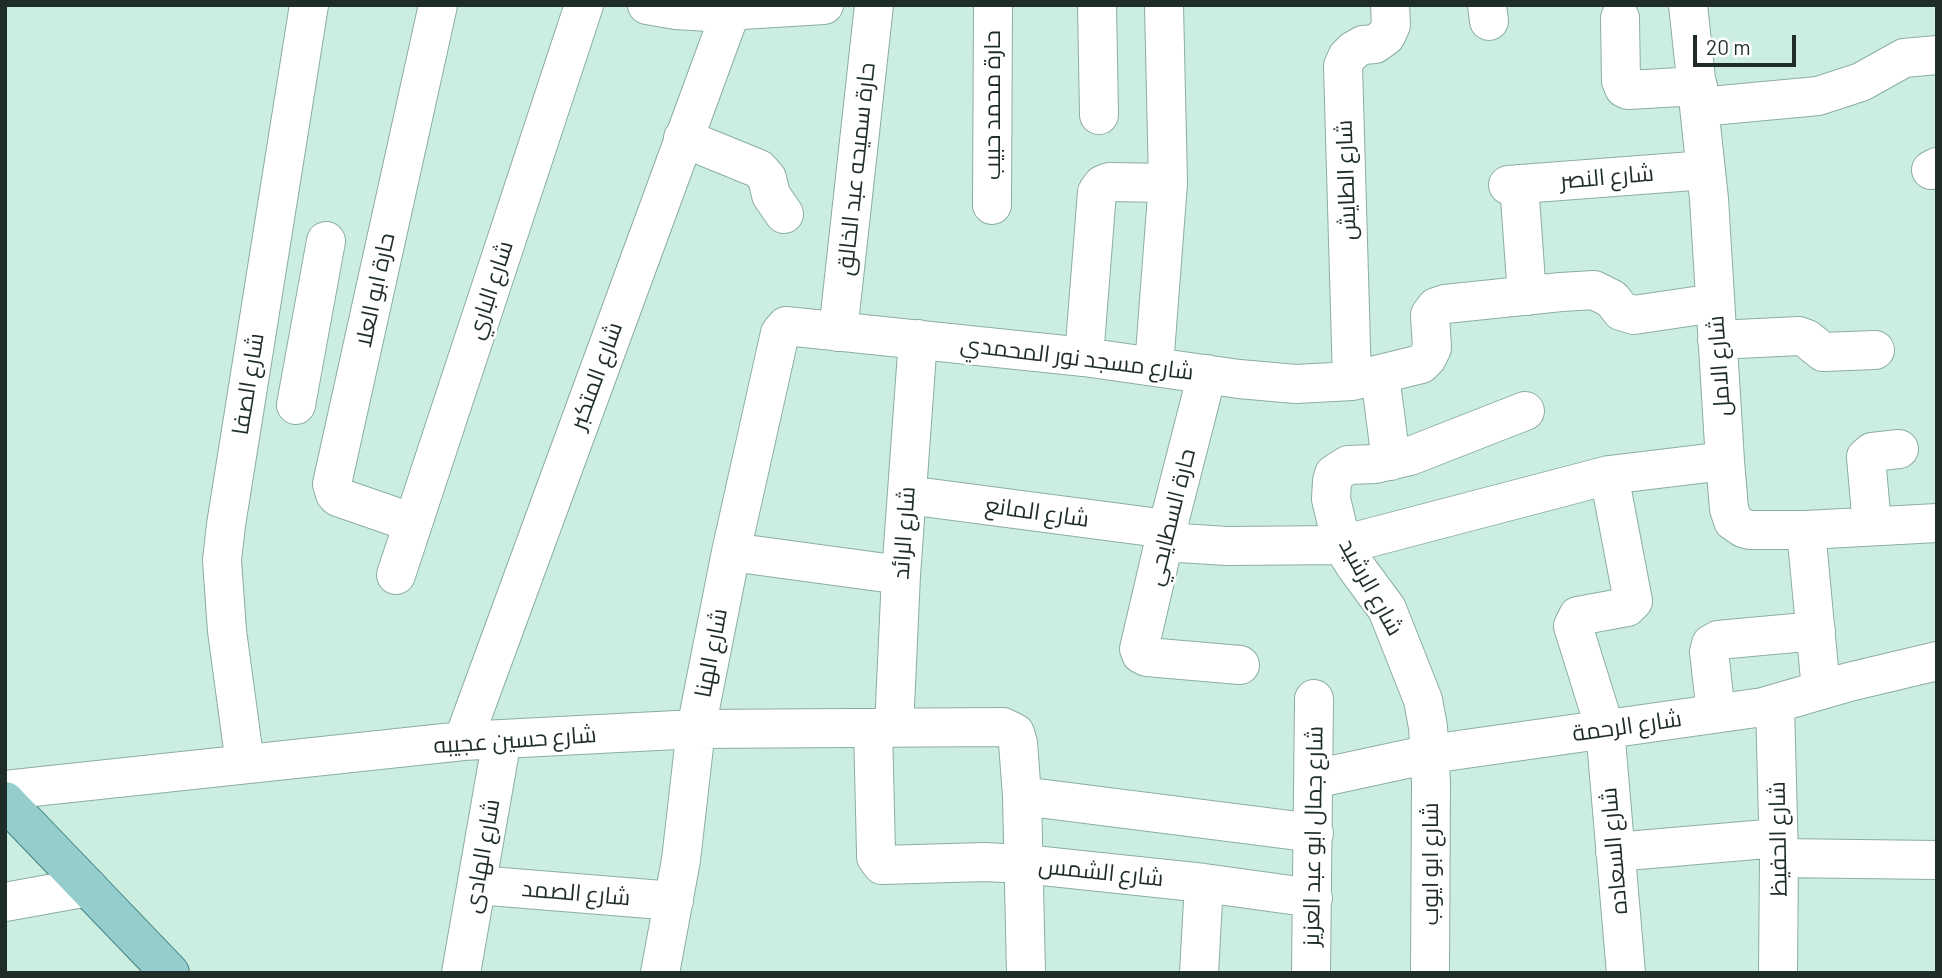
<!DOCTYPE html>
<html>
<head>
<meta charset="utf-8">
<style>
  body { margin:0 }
  #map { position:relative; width:1942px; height:978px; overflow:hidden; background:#cbeee1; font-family:Barlow,sans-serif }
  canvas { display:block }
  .frame { position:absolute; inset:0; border:7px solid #1f2d28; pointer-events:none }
  .scale { position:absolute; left:1693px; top:35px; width:103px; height:32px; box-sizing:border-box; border:4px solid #1f2d28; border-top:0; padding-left:9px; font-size:21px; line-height:24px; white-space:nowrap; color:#1f2d28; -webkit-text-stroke:5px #fff; paint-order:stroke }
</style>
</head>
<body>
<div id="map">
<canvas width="1942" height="978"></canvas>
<div class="frame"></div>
<div class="scale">20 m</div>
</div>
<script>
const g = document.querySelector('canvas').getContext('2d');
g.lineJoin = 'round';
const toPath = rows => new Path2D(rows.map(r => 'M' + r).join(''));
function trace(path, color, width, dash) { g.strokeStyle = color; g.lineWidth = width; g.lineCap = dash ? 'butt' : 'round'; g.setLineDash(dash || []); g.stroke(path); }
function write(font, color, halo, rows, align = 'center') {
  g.font = font + ' Barlow,Cairo,sans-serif'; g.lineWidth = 5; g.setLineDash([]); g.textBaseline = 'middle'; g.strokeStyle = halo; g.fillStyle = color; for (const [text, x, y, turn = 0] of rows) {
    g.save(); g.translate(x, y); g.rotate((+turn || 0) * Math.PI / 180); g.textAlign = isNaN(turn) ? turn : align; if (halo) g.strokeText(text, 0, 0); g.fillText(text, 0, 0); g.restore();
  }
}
const minor = toPath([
  [647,5,676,10,708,12,824,5],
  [1097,5,1099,115],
  [1487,5,1489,21],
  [1688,5,1709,199,1725,461,1729,509,1733,521,1743,528,1750,530,1806,530,1937,523],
  [1620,18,1621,81,1624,88,1628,90,1698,86],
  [1700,107,1818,96,1861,82,1904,58,1937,55],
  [683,138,759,169,767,178,771,195,784,214],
  [1931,170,1937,167],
  [1519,184,1527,296],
  [1508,185,1706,170],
  [992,205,993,5],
  [838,332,874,5],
  [1717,340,1799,336,1807,339,1823,352,1875,350],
  [1084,357,1097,192,1102,185,1109,182,1168,183],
  [1154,366,1168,183,1164,5],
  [1207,374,1164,542,1139,649,1141,654,1147,657,1240,665],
  [1380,375,1391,461],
  [1352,381,1343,66,1347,57,1354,50,1363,45,1375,44,1386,36,1391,25,1390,5],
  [296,405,326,241],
  [1609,475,1633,601,1627,607,1578,616,1573,626,1605,729,1626,973],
  [907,495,1167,529],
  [413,523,338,497,335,494,332,484,438,5],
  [1872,526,1866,457,1872,452,1899,449],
  [1806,530,1821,690],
  [1164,542,1227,546,1342,545,1609,475,1725,461],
  [731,552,901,575],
  [396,575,584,5],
  [1775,705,1779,858,1778,973],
  [1716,713,1709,652,1711,644,1718,640,1816,631],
  [873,728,876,852,876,857,882,865,984,862,1024,864,1204,883,1313,898],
  [894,728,901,575,918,339],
  [463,741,731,11],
  [245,764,227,631,222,560,226,525,309,5],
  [1314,779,1430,754,1763,707,1849,682,1937,661],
  [5,790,463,741,696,729,1003,727,1015,733,1018,743,1022,796,1026,973],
  [1022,796,1314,833],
  [1615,852,1778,838],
  [1779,858,1937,860],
  [477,885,674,901],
  [5,902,88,887],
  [461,973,502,739],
  [660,973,681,860,696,729,731,552,780,333,786,326,1084,357,1239,379,1296,384,1352,381,1421,364,1427,358,1432,348,1430,315,1436,307,1445,304,1561,292,1594,290,1612,299,1621,311,1634,315,1715,303],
  [1199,973,1204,883],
  [1311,973,1314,699],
  [1430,973,1431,783,1428,727,1423,700,1387,609,1356,567,1342,545,1331,499,1332,481,1334,474,1348,465,1375,464,1410,456,1525,411]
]);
const major = toPath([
  [5,801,170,973]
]);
trace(minor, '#8caea2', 40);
trace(major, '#3e807e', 40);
trace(minor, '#fff', 38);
trace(major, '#95cdcd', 38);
write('23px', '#1f2d28', '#fff', [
  ["حارة محمد حبيب",992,105,-90],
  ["حارة سميحه عبد الخالق",856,169,-84],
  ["شارع النصر",1607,177,-5],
  ["شارع الطايش",1346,180,-92],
  ["حارة ابو العلا",375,290,-78],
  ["شارع الباري",490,290,-72],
  ["شارع مسجد نور المحمدي",1077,358,7],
  ["شارع الامل",1719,366,-94],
  ["شارع المتكبر",596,376,-70],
  ["شارع الصفا",248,384,-81],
  ["شارع المانع",1037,512,8],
  ["حارة السطايحي",1171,517,-76],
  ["شارع الرائد",904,533,-86],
  ["شارع الرشيد",1371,587,61],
  ["شارع الهنا",711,653,-79],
  ["شارع الرحمة",1627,726,-8],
  ["شارع حسين عجيبه",515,740,-4],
  ["شارع جمال ابو عبد العزيز",1313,836,-89],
  ["شارع الحفيظ",1778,839,-91],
  ["شارع السعاده",1614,851,-95],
  ["شارع الهادى",482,856,-80],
  ["شارع ابو ايوب",1430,864,-90],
  ["شارع الشمس",1101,872,6],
  ["شارع الصمد",576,893,5]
]);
</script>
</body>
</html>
